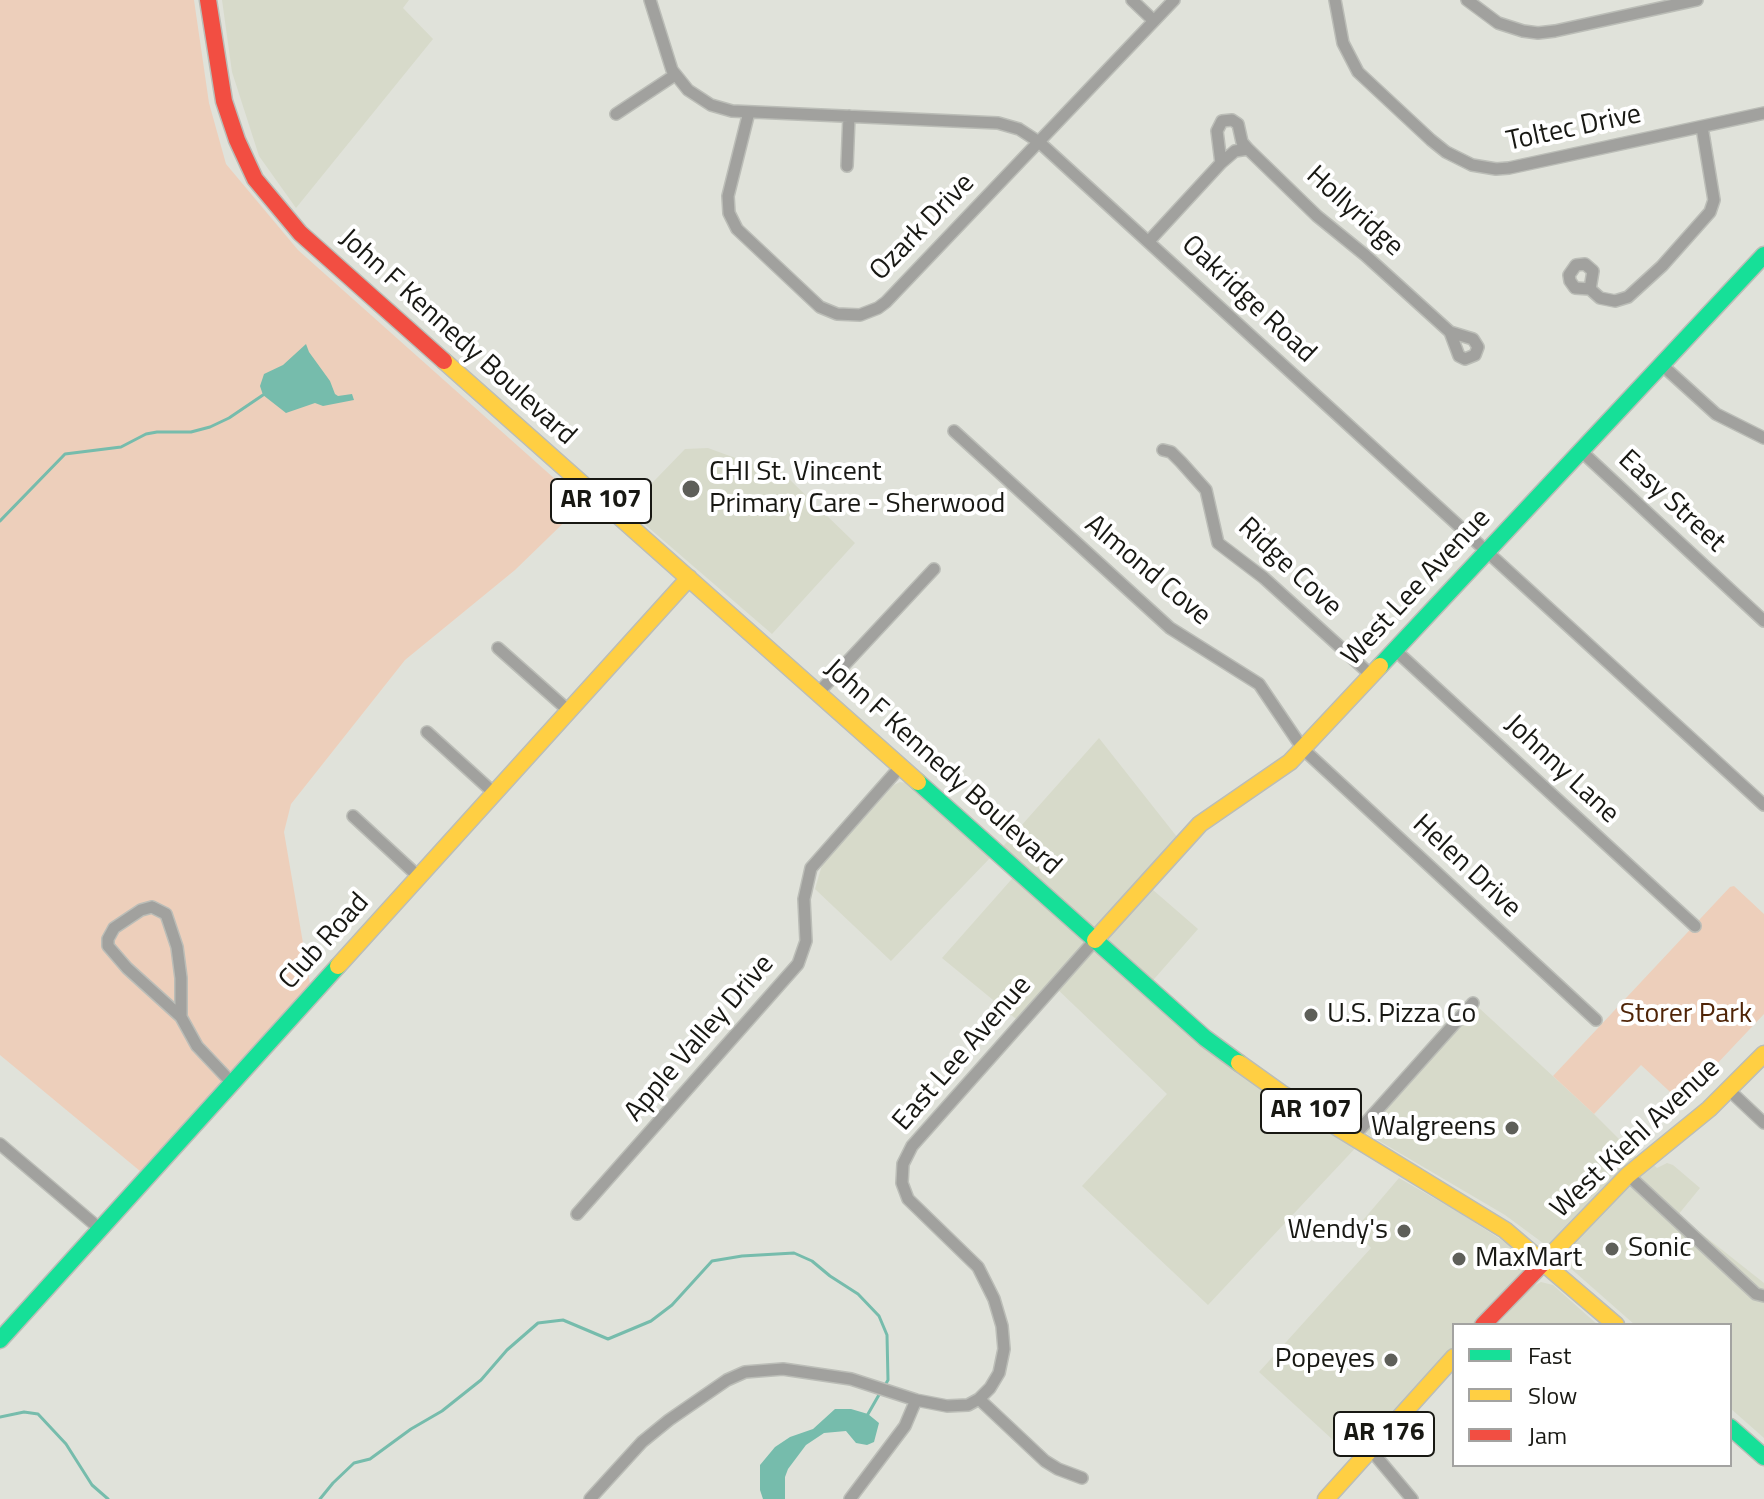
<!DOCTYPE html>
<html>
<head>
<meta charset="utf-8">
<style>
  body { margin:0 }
  #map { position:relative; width:1764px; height:1499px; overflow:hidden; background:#e0e2da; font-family:"Titillium Web",sans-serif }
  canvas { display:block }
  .legend { position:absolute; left:1452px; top:1323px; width:280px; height:144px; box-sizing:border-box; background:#fff; border:2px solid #a3a3a1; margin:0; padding:10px 14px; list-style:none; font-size:24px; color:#181813 }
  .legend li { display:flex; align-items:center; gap:16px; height:40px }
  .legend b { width:40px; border:2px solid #a3a3a1 }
</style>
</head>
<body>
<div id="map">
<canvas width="1764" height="1499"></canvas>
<ul class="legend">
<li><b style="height:10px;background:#16e098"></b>Fast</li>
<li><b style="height:10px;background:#ffcf43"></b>Slow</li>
<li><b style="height:10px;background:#f24e42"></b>Jam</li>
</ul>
</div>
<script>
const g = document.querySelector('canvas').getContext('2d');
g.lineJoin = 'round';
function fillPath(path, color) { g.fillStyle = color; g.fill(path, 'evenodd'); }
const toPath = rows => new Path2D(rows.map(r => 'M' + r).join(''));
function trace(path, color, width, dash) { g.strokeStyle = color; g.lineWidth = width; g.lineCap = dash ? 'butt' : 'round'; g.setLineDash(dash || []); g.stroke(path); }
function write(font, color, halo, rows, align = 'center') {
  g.font = font + ' "Titillium Web",sans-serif'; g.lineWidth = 8; g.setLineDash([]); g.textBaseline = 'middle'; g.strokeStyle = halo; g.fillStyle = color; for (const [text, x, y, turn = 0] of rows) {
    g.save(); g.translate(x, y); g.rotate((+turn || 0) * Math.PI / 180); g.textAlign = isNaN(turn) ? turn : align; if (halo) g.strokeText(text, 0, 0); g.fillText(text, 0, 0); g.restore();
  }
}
fillPath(toPath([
  [222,0,409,0,403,8,433,39,296,208,259,156,232,72],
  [708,448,787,477,855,543,772,634,627,509,685,449],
  [1099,738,1181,842,1145,883,1198,929,1148,986,1361,1142,1208,1305,1082,1186,1167,1094,1054,986,1021,1023,942,958,1018,872,997,853],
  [900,782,906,783,990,858,891,961,815,889,822,865,894,785],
  [1478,1007,1594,1114,1638,1158,1547,1246,1505,1215,1364,1132],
  [1652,1163,1657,1168,1667,1163,1673,1165,1700,1188,1678,1215,1764,1283,1764,1438,1730,1408,1730,1325,1635,1325,1568,1266,1565,1252,1568,1246],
  [1399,1178,1460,1213,1534,1261,1478,1325,1454,1325,1454,1353,1358,1463,1259,1372,1371,1248,1356,1232,1358,1226],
  [1541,1282,1553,1285,1598,1325,1497,1325,1531,1287]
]), '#d7daca');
fillPath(toPath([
  [0,0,194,0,209,103,226,164,298,250,583,504,515,570,405,660,291,804,284,832,310,984,262,1038,232,1083,140,1171,0,1055],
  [1734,886,1764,914,1764,1014,1681,1102,1641,1065,1594,1114,1553,1076,1730,887]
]), '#edcfbb');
fillPath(toPath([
  [306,344,309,352,330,381,335,394,338,396,352,394,354,400,323,406,315,403,286,413,263,395,260,386,264,374,283,365],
  [835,1409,851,1409,868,1414,879,1423,874,1442,867,1445,856,1443,846,1431,824,1433,806,1445,788,1469,785,1477,785,1499,763,1499,760,1490,760,1465,775,1447,790,1437,813,1429]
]), '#76bcac');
trace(toPath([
  [0,521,65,454,121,447,146,434,157,432,191,432,210,427,229,418,263,395],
  [868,1414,880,1393],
  [0,1417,24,1412,38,1414,66,1444,92,1485,108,1499],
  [320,1499,333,1483,354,1463,370,1459,411,1429,442,1411,481,1380,507,1350,538,1323,563,1320,608,1339,651,1321,672,1305,712,1261,742,1256,794,1253,812,1261,830,1276,858,1294,879,1316,887,1335,888,1380,884,1387]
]), '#76bcac', 3);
const street = toPath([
  [650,0,672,70,688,90,711,105,732,111,998,123,1019,129,1039,142,1764,805],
  [1132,0,1154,21],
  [1335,0,1343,43,1358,72,1431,140,1446,152,1472,165,1496,169,1509,168,1764,113],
  [1467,0,1498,23,1523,31,1538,33,1555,31,1697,0],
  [749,112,728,196,729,213,737,229,820,307,837,314,860,315,878,308,886,302,1174,0],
  [616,114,675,75],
  [1221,163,1235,151,1248,149,1317,216,1365,255,1450,332,1473,339,1478,347,1475,355,1465,359,1459,356,1450,332],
  [847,166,849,116],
  [1149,241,1221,163,1217,131,1222,121,1232,120,1238,124,1242,142,1248,149],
  [1590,289,1575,288,1570,281,1569,275,1576,265,1585,264,1593,271,1590,289,1600,298,1615,301,1628,297,1662,266,1710,212,1714,200,1702,127],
  [1662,365,1716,414,1764,438],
  [954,431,1170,628,1259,684,1303,749,1596,1020],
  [1163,450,1171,452,1181,462,1206,490,1218,543,1264,578,1371,675],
  [1581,451,1764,621],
  [498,648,569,711],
  [1395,650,1695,926],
  [819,692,934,569],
  [427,732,494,793],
  [353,816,419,877],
  [152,907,166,914,177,947,181,978,181,1017,127,968,108,946,108,939,114,928,141,910,152,907],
  [181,1017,197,1046,232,1083],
  [1729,1090,1764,1123],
  [1353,1137,1473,1003],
  [0,1144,100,1229],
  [1628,1175,1756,1294,1764,1296],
  [577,1214,798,964,806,941,804,899,811,868,901,766],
  [979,1399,1045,1461,1058,1469,1082,1478],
  [1370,1449,1412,1499],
  [590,1499,642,1442,669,1420,727,1380,745,1372,783,1369,851,1379,916,1400,947,1406,968,1405,979,1399,990,1388,999,1373,1004,1349,1002,1326,994,1299,978,1267,908,1199,902,1183,903,1164,912,1146,1095,940],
  [850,1499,905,1426,916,1400]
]);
const fast = toPath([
  [1380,666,1764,255],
  [918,782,1205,1038,1239,1063],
  [0,1340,338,966],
  [1730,1427,1764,1457]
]);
const slow = toPath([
  [444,361,918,782],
  [1095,940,1200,824,1290,762,1380,666],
  [338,966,689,578],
  [1239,1063,1281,1093,1505,1230,1616,1325],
  [1544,1262,1628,1175,1709,1109,1764,1054],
  [1326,1499,1454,1357]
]);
const jam = toPath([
  [208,0,224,101,237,140,255,179,300,233,444,361],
  [1483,1325,1544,1262]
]);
trace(street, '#bbbdb7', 14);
trace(fast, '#bbbdb7', 19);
trace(slow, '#bbbdb7', 19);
trace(jam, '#bbbdb7', 19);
trace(street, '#a1a19e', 11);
trace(fast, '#16e098', 16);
trace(slow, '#ffcf43', 16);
trace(jam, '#f24e42', 16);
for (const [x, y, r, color] of [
  [691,489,10,"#5e5f59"],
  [1311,1015,8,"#5e5f59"],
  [1512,1128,8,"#5e5f59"],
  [1404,1231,8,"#5e5f59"],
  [1612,1249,8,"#5e5f59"],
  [1459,1259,8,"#5e5f59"],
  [1391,1360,8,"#5e5f59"]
]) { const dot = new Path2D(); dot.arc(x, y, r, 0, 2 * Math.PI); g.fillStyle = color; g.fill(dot); trace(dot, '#fff', 3); }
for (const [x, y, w] of [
  [601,501,100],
  [1311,1111,100],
  [1384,1434,100]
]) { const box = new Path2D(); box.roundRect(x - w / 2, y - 22, w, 44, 6); g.fillStyle = '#fff'; g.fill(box); trace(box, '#181813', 2); }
write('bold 26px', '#181813', null, [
  ["AR 107",601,501],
  ["AR 107",1311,1111],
  ["AR 176",1384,1434]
]);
write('28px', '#181813', '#fff', [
  ["Toltec Drive",1574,129,-12],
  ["Hollyridge",1354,212,42],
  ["Ozark Drive",923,228,-46],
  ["Oakridge Road",1248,300,43],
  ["John F Kennedy Boulevard",457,338,42],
  ["Easy Street",1671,502,43],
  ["Ridge Cove",1289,568,43],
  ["Almond Cove",1147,571,40],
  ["West Lee Avenue",1417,588,-47],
  ["John F Kennedy Boulevard",942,768,42],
  ["Johnny Lane",1561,770,43],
  ["Helen Drive",1466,867,43],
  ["Club Road",325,942,-48],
  ["Apple Valley Drive",700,1039,-49],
  ["East Lee Avenue",963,1054,-49],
  ["West Kiehl Avenue",1636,1139,-43]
]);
write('28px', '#181813', '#fff', [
  ["CHI St. Vincent",709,473],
  ["Primary Care - Sherwood",709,505],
  ["U.S. Pizza Co",1327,1015],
  ["Walgreens",1496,1128,"right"],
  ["Wendy's",1388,1231,"right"],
  ["Sonic",1628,1249],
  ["MaxMart",1475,1259],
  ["Popeyes",1375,1360,"right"]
], 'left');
write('28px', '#4f2407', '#fff', [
  ["Storer Park",1686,1015]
]);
</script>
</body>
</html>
